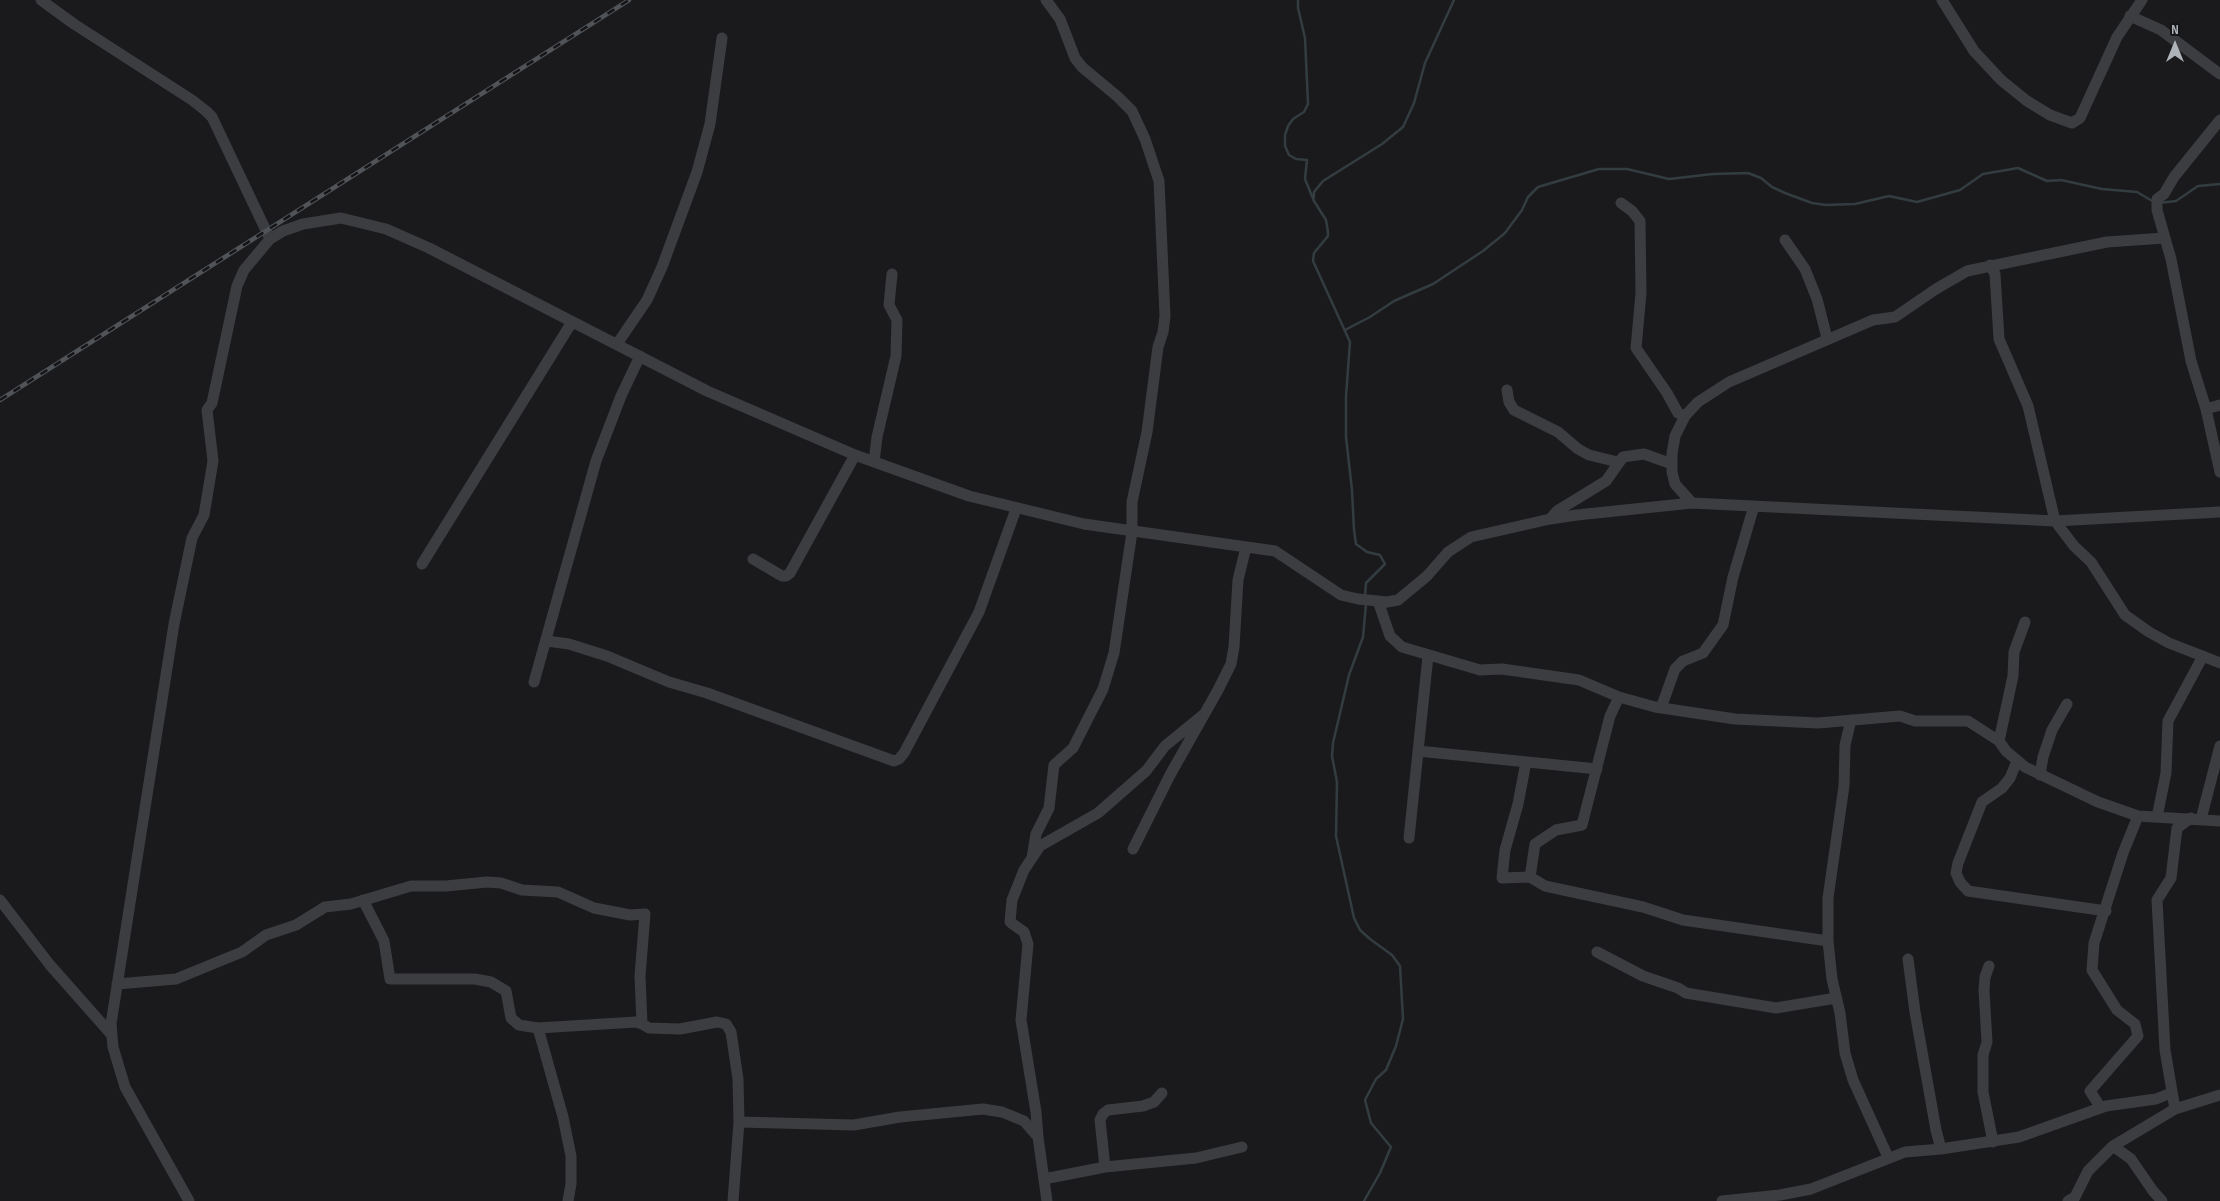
<!DOCTYPE html>
<html>
<head>
<meta charset="utf-8">
<style>
  body { margin:0 }
  #map { position:relative; width:2220px; height:1201px; overflow:hidden; background:#1a1a1c; font-family:"Sofia Sans Condensed",sans-serif }
  canvas { display:block }
  .north { position:absolute; left:2150px; top:20px; width:50px; height:50px; -webkit-text-stroke:4px #151517; paint-order:stroke; rotate:0deg; font-size:14px; font-weight:700; line-height:20px; text-align:center; color:#aeb3ba }
  .north::after { content:''; display:block; margin:auto; width:18px; height:22px; background:#aeb3ba; clip-path:polygon(50% 0,100% 100%,50% 72%,0 100%) }
</style>
</head>
<body>
<div id="map">
<canvas width="2220" height="1201"></canvas>
<div class="north">N</div>
</div>
<script>
const g = document.querySelector('canvas').getContext('2d');
g.lineJoin = 'round';
const toPath = rows => new Path2D(rows.map(r => 'M' + r).join(''));
function trace(path, color, width, dash) { g.strokeStyle = color; g.lineWidth = width; g.lineCap = dash ? 'butt' : 'round'; g.setLineDash(dash || []); g.stroke(path); }
trace(toPath([
  [1298,0,1298,8,1305,38,1308,104,1304,112,1293,119,1288,126,1285,135,1285,146,1289,155,1296,159,1307,160,1305,179,1314,201,1326,220,1328,232,1328,236,1314,253,1313,261,1350,342,1346,396,1346,437,1352,490,1354,530,1356,544,1367,552,1380,555,1385,564,1366,583,1365,596],
  [1314,197,1314,192,1323,181,1382,144,1403,127,1414,103,1425,63,1454,0],
  [2159,203,2176,201,2198,186,2220,184],
  [1345,330,1370,317,1394,301,1433,284,1483,251,1505,233,1522,210,1528,197,1538,187,1599,169,1627,169,1669,179,1713,174,1748,173,1761,178,1772,187,1785,193,1812,203,1826,205,1855,204,1889,196,1917,202,1960,190,1983,174,2018,168,2047,181,2061,180,2102,189,2137,192,2154,202],
  [1364,1201,1380,1173,1391,1147,1371,1123,1365,1100,1376,1079,1386,1070,1396,1046,1403,1019,1400,966,1392,955,1370,939,1360,930,1354,918,1336,836,1337,782,1332,756,1333,743,1349,675,1363,637,1366,604]
]), '#333d41', 2.5);
trace(toPath([
  [41,0,74,24,192,100,206,111,212,117,270,239],
  [1942,0,1974,51,2001,80,2027,101,2050,115,2072,123,2080,118,2117,37,2142,0],
  [2130,16,2161,30,2220,74],
  [2220,120,2174,177,2164,194,2157,199,2157,210,2171,259,2191,361,2206,409,2220,472],
  [1621,203,1632,211,1640,221,1641,293,1636,348,1667,393,1678,413,1685,416],
  [1785,240,1805,269,1817,299,1827,338],
  [1990,265,1995,274,1999,339,2028,406,2055,521,2074,546,2091,562,2125,615,2149,632,2169,643,2220,663],
  [617,344,647,300,662,267,697,172,710,124,722,38],
  [1507,390,1509,402,1514,410,1558,432,1578,449,1589,455,1618,462],
  [2206,409,2220,405],
  [874,462,877,437,896,356,897,320,889,305,892,274],
  [1692,503,1675,484,1672,472,1672,454,1675,436,1685,416,1698,402,1729,382,1873,320,1895,317,1936,289,1967,271,2107,242,2164,238],
  [1550,519,1557,511,1606,481,1623,457,1644,454,1672,464],
  [753,559,782,576,786,576,790,573,855,455],
  [422,564,572,322],
  [1378,601,1390,636,1402,647,1480,670,1502,669,1579,680,1619,697,1655,707,1735,719,1818,723,1900,716,1915,721,1968,721,1999,741,2006,751,2025,767,2098,802,2138,816,2220,821],
  [547,641,569,644,607,656,669,682,707,693,894,761,899,759,904,753,979,612,1016,509],
  [534,682,596,461,621,396,640,356],
  [1661,708,1675,669,1683,661,1703,653,1723,625,1733,577,1754,506],
  [1851,720,1845,745,1844,786,1828,898,1828,941,1832,979,1840,1013,1845,1053,1853,1080,1888,1157],
  [1999,741,2013,676,2014,652,2025,622],
  [1418,751,1597,769],
  [2017,761,2010,778,2002,788,1982,802,1958,863,1956,873,1960,882,1968,891,2106,911],
  [1526,762,1518,804,1505,850,1502,878,1530,877,1545,886,1643,907,1683,920,1828,941],
  [2040,775,2043,757,2052,730,2067,704],
  [2157,817,2166,773,2168,721,2203,656],
  [2201,819,2220,746],
  [1409,838,1428,656],
  [1133,849,1170,775,1218,690,1231,664,1234,647,1238,580,1246,547],
  [1032,858,1036,834,1049,808,1054,765,1073,748,1103,689,1114,653,1132,532,1132,502,1147,432,1158,347,1163,332,1165,316,1159,181,1145,139,1132,111,1118,97,1082,67,1075,58,1060,19,1046,0],
  [1530,877,1535,844,1556,830,1582,825,1610,716,1619,697],
  [0,900,50,965,111,1034],
  [363,900,384,941,390,979,475,979,491,982,506,991,511,1018,519,1025,538,1028,636,1022,642,1024],
  [1597,952,1643,976,1678,988,1686,993,1776,1008,1836,998],
  [1908,959,1915,1012,1936,1130,1941,1149],
  [1989,966,1985,977,1984,990,1987,1042,1983,1055,1983,1092,1993,1142],
  [117,984,176,979,242,952,266,935,296,925,325,907,351,904,411,886,446,886,487,882,501,883,522,890,558,892,594,908,630,915,645,914,640,976,642,1024,649,1028,680,1029,717,1022,726,1024,731,1032,738,1079,739,1122,733,1201],
  [538,1028,563,1117,571,1156,571,1184,568,1201],
  [2101,1108,2090,1091,2138,1036,2135,1024,2117,1010,2092,970,2094,943,2123,853,2138,816],
  [2175,1109,2165,1050,2157,900,2171,878,2177,828,2191,818],
  [739,1122,854,1125,900,1117,983,1109,1002,1112,1024,1121,1038,1137,1047,1201],
  [1038,1137,1036,1112,1021,1020,1028,944,1024,932,1010,922,1012,900,1024,870,1040,846,1098,813,1146,771,1165,746,1203,715],
  [2113,1146,2131,1159,2153,1191,2162,1201],
  [1105,1167,1100,1120,1103,1114,1108,1110,1143,1106,1154,1102,1162,1093],
  [1044,1179,1105,1167,1196,1158,1242,1147],
  [189,1201,125,1087,113,1047,111,1024,174,624,192,538,204,515,213,461,207,410,212,403,237,286,244,270,270,239,283,231,303,224,341,218,386,229,429,248,707,391,855,455,969,496,1084,524,1275,551,1341,595,1358,599,1387,602,1398,600,1427,576,1448,552,1471,537,1550,519,1577,515,1692,503,2055,521,2220,512],
  [1722,1201,1780,1195,1811,1189,1905,1152,1941,1149,2019,1137,2106,1106,2156,1099,2171,1093],
  [2068,1201,2075,1197,2088,1171,2113,1146,2175,1109,2220,1095]
]), '#3b3d41', 11);
const rail = toPath([
  [0,400,629,0]
]);
trace(rail, '#505357', 4.5);
trace(rail, '#151517', 2.5, [8]);
</script>
</body>
</html>
